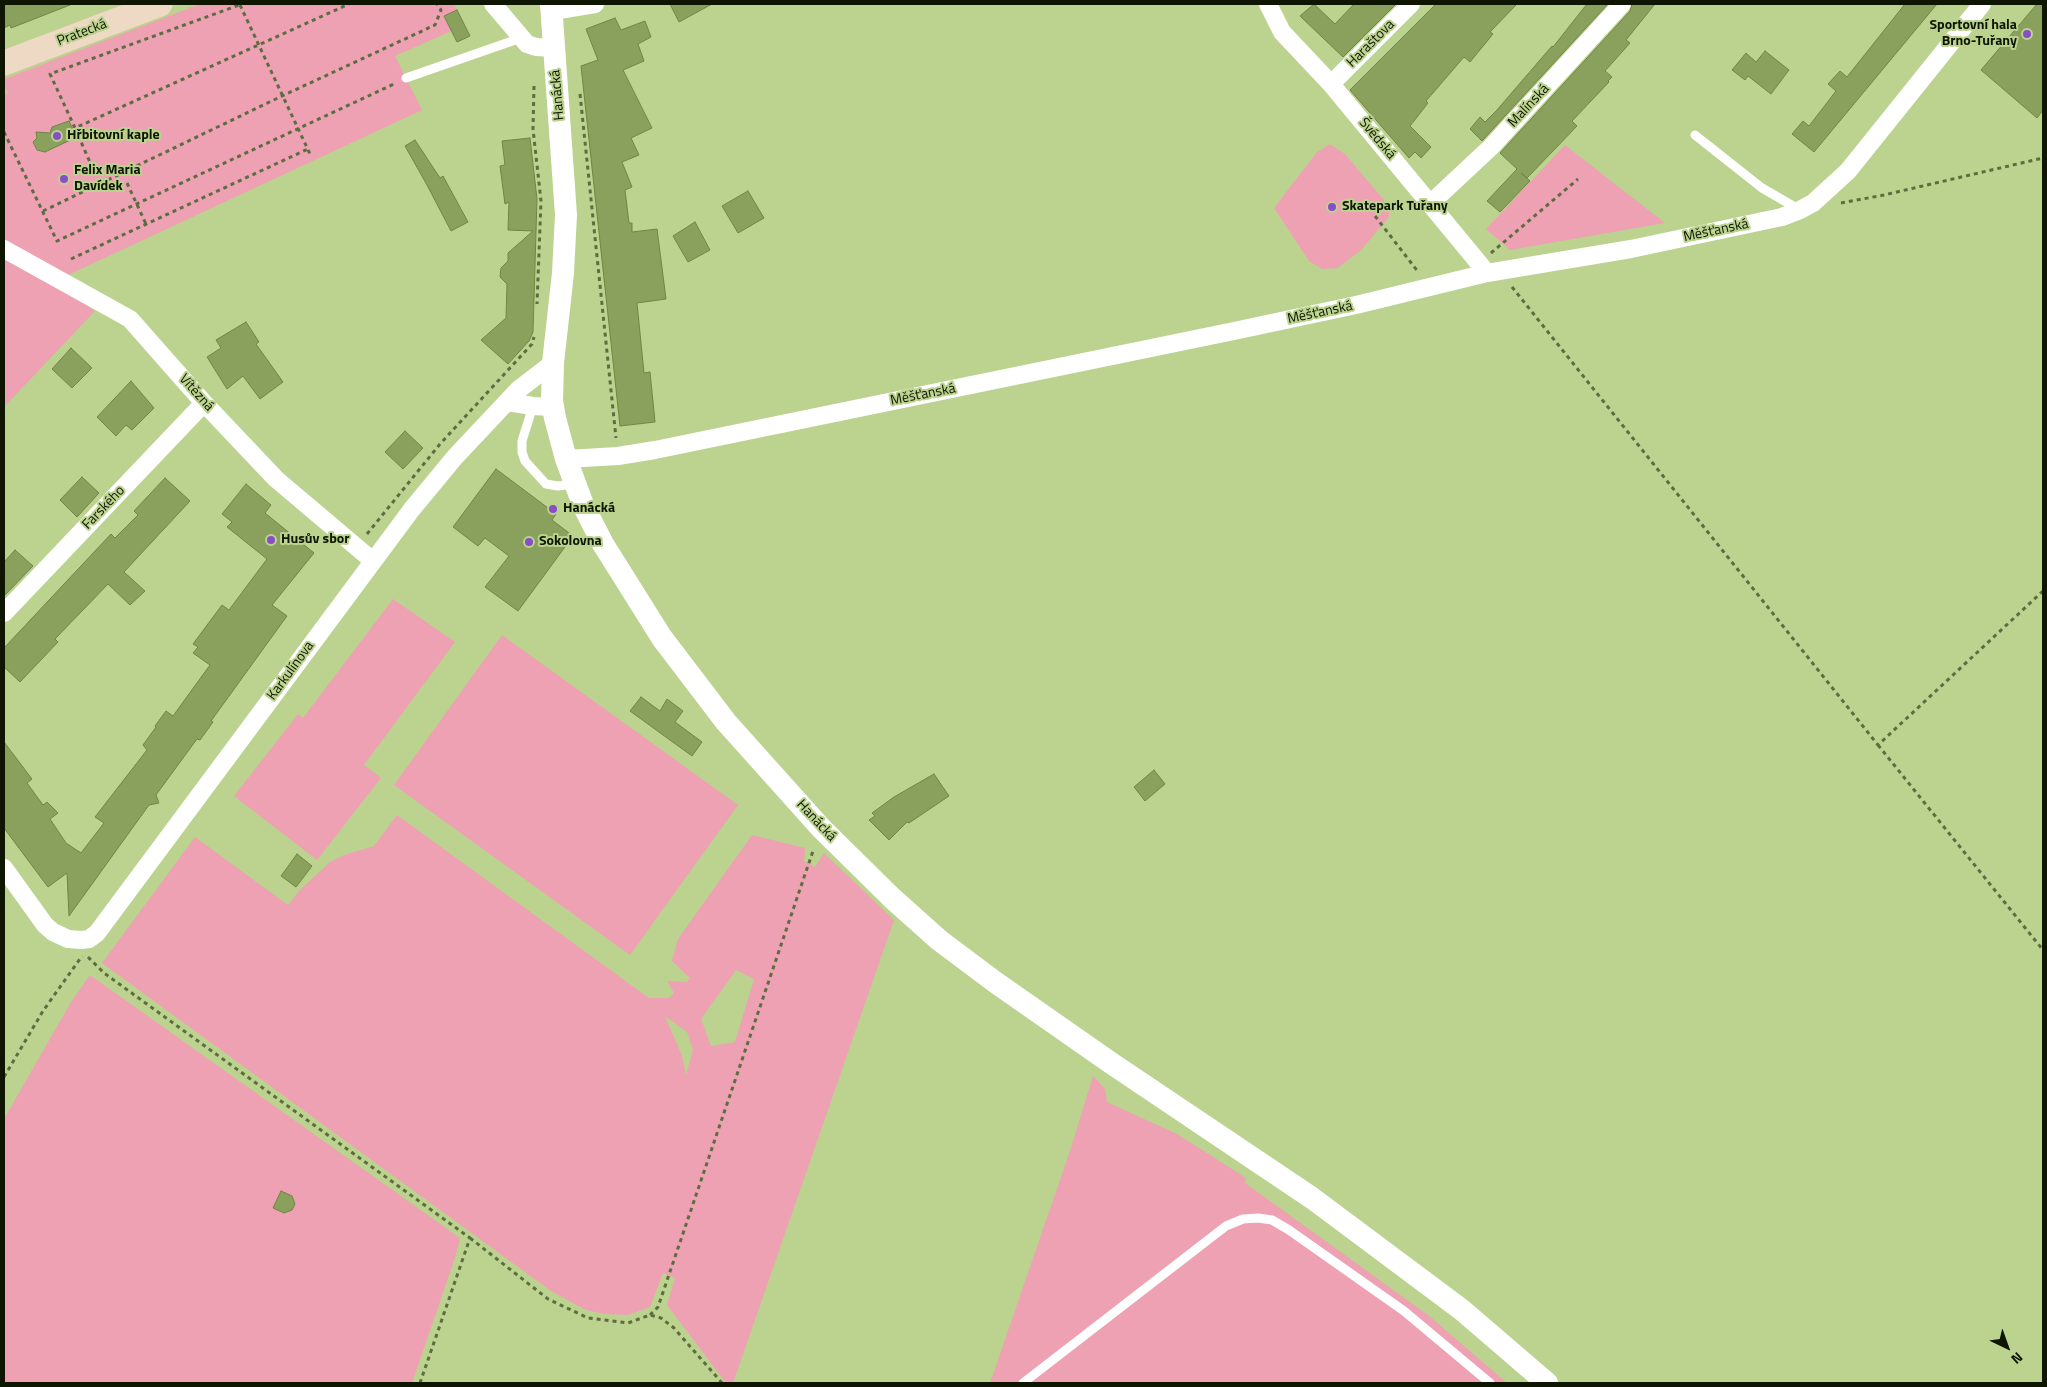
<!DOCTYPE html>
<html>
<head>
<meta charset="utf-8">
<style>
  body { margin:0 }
  #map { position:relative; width:2047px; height:1387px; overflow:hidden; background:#bbd38e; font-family:"Titillium Web",sans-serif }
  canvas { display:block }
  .frame { position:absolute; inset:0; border:5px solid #0e1500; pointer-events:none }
  .north { position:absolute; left:1982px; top:1322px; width:50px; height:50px; -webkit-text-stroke:4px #bbd38e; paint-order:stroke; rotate:138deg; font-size:14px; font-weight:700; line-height:20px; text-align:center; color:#0e1500 }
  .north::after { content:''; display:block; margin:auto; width:18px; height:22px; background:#0e1500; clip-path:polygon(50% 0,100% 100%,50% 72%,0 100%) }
</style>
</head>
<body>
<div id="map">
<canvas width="2047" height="1387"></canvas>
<div class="frame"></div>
<div class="north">N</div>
</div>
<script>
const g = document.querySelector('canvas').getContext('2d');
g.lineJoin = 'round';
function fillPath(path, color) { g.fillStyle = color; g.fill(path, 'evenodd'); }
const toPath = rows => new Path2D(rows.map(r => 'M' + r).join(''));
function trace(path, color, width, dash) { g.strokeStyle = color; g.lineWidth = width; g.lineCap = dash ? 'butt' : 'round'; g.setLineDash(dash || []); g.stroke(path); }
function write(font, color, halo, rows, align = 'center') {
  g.font = font + ' "Titillium Web",sans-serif'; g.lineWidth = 4; g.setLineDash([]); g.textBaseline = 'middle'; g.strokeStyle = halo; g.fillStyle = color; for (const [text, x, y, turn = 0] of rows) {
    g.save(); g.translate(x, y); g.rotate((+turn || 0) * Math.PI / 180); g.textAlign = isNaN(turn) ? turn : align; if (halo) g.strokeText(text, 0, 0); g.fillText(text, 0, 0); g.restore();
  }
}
fillPath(toPath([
  [200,4,454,4,465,25,395,56,422,110,66,276,4,242,4,95,8,93,4,85,4,79],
  [1330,144,1345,154,1389,206,1389,217,1361,250,1338,268,1322,269,1309,261,1274,208,1317,152],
  [1565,145,1665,223,1510,250,1486,229],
  [4,254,43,276,95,311,4,407],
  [393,599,455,642,364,765,381,778,317,860,234,796,298,714,303,718],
  [502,635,738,805,630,955,394,785],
  [397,815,649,998,669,998,674,993,667,981,687,982,690,978,672,961,678,939,752,835,805,848,804,861,815,867,824,853,894,920,733,1383,726,1383,667,1305,675,1278,663,1273,650,1307,628,1315,605,1314,586,1310,551,1291,102,963,195,837,288,905,300,890,330,862,344,855,374,846],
  [736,970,754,979,735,1042,711,1046,701,1019],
  [665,1016,687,1032,693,1050,686,1075,682,1056],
  [90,975,460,1238,456,1255,412,1383,4,1383,4,1119,71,1002],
  [1093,1076,1105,1089,1107,1102,1177,1134,1246,1178,1245,1183,1428,1315,1507,1383,990,1383,1071,1148]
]), '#eda1b3');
const building = toPath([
  [4,4,70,4,70,5,11,28,10,25,4,28,4,4],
  [670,4,712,4,679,22,670,4],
  [1314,4,1335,24,1354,4,1396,4,1343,57,1300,16,1314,4],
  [1436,4,1517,4,1490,32,1493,34,1470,62,1464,57,1426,101,1428,103,1410,126,1431,147,1421,158,1415,152,1409,158,1350,90,1436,4],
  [1587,4,1608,4,1482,141,1470,129,1480,117,1485,122,1497,110,1552,46,1553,47,1587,4],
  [1632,4,1655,4,1626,40,1630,43,1605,71,1612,77,1608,81,1609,82,1572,121,1577,126,1527,178,1521,173,1530,181,1500,212,1487,201,1517,169,1500,153,1630,11,1632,4],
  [1905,4,1937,4,1814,152,1792,134,1803,121,1809,126,1836,91,1828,84,1840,71,1847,77,1905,4],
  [2037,4,2043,4,2043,110,2037,118,1981,70,2037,4],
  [457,10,470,36,457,42,444,16,457,10],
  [615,18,621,30,645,21,651,37,638,44,644,61,623,70,652,128,631,138,639,155,622,162,632,187,625,190,629,223,632,223,632,232,657,229,666,299,637,303,644,373,650,372,655,422,620,426,581,66,598,60,586,29,615,18],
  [1765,51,1789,70,1771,94,1748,76,1745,80,1732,70,1746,53,1756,62,1765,51],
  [69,121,76,135,81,135,45,152,37,150,33,142,37,138,36,132,50,133,52,127,69,121],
  [530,138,537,199,533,332,529,341,508,364,481,340,506,318,507,284,500,277,501,268,508,261,508,253,533,231,508,230,509,202,505,204,500,166,505,165,502,141,530,138],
  [415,140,440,178,443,176,468,222,451,231,427,185,405,146,415,140],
  [748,191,764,218,738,233,722,206,748,191],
  [695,222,710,250,688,262,673,236,695,222],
  [246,322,259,342,256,344,283,382,260,399,243,376,227,389,207,357,221,348,216,340,246,322],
  [71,348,92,368,72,388,52,369,71,348],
  [131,381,154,408,132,430,126,425,116,436,97,417,131,381],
  [405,431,423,448,403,469,385,452,405,431],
  [496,469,556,514,552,520,573,536,518,611,485,587,509,556,485,538,478,546,453,527,496,469],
  [82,477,99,493,77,517,60,500,82,477],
  [165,478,190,501,124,572,145,591,130,605,108,584,55,639,58,642,20,682,4,667,4,648,111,534,115,538,138,515,134,511,165,478],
  [246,484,271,505,265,513,314,553,272,605,287,616,211,721,213,722,200,740,197,739,156,795,159,803,149,805,69,916,67,873,48,887,4,828,4,742,32,779,27,783,43,805,47,802,58,813,50,819,66,843,81,853,104,823,95,817,147,750,143,745,156,727,155,726,166,711,173,716,210,665,193,653,198,647,193,644,222,605,229,610,267,559,227,527,232,522,222,514,246,484],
  [15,550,33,566,4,596,4,562,15,550],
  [641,697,660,711,667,699,683,711,675,722,702,742,692,756,630,711,641,697],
  [1154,770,1165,784,1145,801,1134,787,1154,770],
  [934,774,949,796,909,823,907,822,889,840,869,820,875,816,872,813,894,797,934,774],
  [297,854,312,866,296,887,281,876,297,854],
  [281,1191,292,1196,295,1204,292,1210,284,1213,273,1208,281,1191]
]);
fillPath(building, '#8aa05d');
trace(building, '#708543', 1);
trace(toPath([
  [240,5,310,154],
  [534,86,533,129,541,201,537,304],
  [580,94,616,438],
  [75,128,50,74,242,4],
  [4,132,57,241,394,84],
  [99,183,75,128,349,4],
  [127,183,146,224],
  [1841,203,1884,195,2043,158],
  [43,211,282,96,435,25,441,10,437,4],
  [1375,216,1419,273],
  [1491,253,1578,179],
  [71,259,308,149],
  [1512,287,1878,745,2043,591],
  [367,534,440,444,532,344,534,337],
  [1878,745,2043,950],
  [88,957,104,973,470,1238,420,1383],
  [4,1077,43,1011,82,956],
  [470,1238,548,1299,588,1318,628,1323,650,1315,661,1318,674,1328,722,1383],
  [650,1315,658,1307,814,848]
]), '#5d6c41', 3, [4, 4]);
trace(toPath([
  [406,78,521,38],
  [1695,135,1762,188,1800,210],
  [533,406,522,441,522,452,525,461,546,484,558,486,574,484],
  [1023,1383,1226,1226,1243,1219,1258,1218,1272,1220,1289,1230,1404,1311,1490,1383]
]), '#fff', 9);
trace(toPath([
  [493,4,527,44,536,47,554,48],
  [1268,4,1282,32,1331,84,1487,273],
  [553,11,595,4],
  [1331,84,1411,4],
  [1431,203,1491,147,1622,4],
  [4,249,130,319,204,403,276,479,373,561],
  [507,402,533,406,553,407],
  [566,459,618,456,655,450,1234,331,1356,305,1487,273,1631,249,1782,217,1800,210,1813,203,1848,171,1982,4],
  [4,613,204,403],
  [4,868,45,925,53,932,68,939,81,940,89,939,97,933,412,509,455,457,518,390,553,363]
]), '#fff', 18);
trace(toPath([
  [551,4,566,215,563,273,553,363,552,401,555,418,566,459,584,507,603,544,662,638,726,722,821,828,892,898,939,940,995,982,1111,1063,1312,1198,1462,1310,1547,1383]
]), '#fff', 22);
trace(toPath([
  [4,63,160,4]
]), '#eedac4', 25);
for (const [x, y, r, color] of [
  [2027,34,5,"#894ec5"],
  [57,136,5,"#894ec5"],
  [64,179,5,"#894ec5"],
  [1332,207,5,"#894ec5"],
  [553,509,5,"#894ec5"],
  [271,540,5,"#894ec5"],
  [529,542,5,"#894ec5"]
]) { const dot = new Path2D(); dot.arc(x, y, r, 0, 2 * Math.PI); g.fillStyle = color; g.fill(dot); trace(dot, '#bbd38e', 2); }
write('bold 14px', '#0e1500', '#bbd38e', [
  ["Sportovní hala",2017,26,"right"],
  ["Brno-Tuřany",2017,42,"right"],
  ["Hřbitovní kaple",67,136],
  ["Felix Maria",74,171],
  ["Davídek",74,187],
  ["Skatepark Tuřany",1342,207],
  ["Hanácká",563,509],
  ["Husův sbor",281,540],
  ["Sokolovna",539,542]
], 'left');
write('14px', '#0e1500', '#bbd38e', [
  ["Pratecká",82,33,-21],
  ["Haraštova",1371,44,-45],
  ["Hanácká",558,95,-95],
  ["Malínská",1529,106,-47],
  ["Švédská",1377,139,50],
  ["Měšťanská",1716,231,-12],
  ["Měšťanská",1320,313,-12],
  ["Vítězná",196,393,48],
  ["Měšťanská",923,395,-11],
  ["Farského",104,508,-46],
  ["Karkulínova",291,671,-54],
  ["Hanácká",816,821,47]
]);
</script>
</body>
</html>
